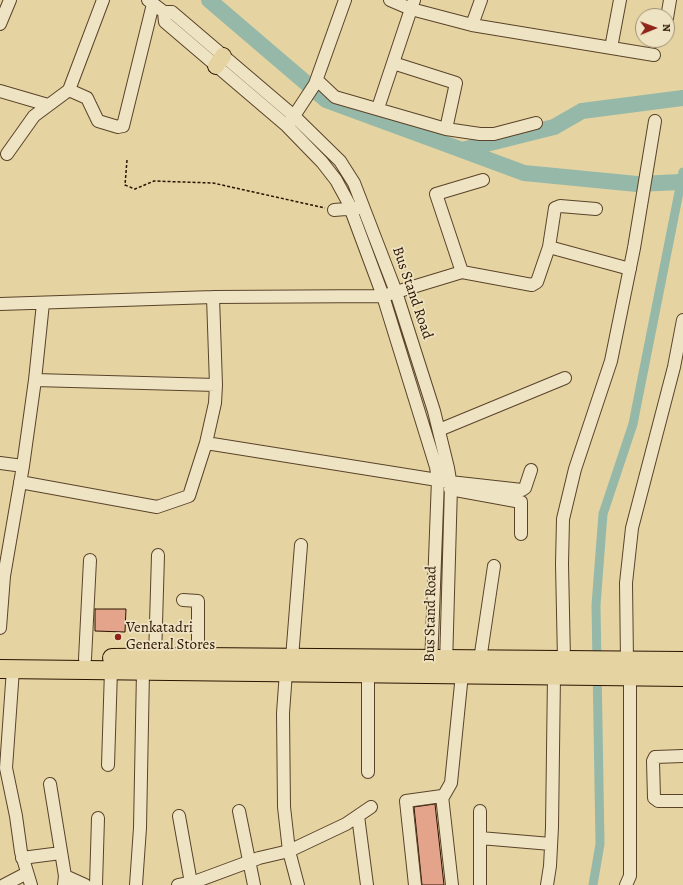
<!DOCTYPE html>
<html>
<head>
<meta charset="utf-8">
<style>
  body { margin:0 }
  #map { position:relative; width:683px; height:885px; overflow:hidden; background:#e5d4a2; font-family:Alegreya,serif }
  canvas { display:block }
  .north { position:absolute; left:635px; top:8px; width:40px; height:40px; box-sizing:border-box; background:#eee3c3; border:1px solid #a09075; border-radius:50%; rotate:89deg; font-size:11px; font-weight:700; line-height:16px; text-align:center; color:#2b1301 }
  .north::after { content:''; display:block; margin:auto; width:14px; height:18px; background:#8f2418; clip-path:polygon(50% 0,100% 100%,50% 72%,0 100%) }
</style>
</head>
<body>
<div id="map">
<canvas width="683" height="885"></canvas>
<div class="north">N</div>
</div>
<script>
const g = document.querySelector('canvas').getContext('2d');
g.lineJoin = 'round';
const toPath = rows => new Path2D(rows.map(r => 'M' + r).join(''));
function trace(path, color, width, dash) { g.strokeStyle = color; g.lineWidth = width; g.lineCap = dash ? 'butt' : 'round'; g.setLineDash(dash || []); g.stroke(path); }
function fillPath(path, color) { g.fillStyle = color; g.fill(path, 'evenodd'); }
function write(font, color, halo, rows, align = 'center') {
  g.font = font + ' Alegreya,serif'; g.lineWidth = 3.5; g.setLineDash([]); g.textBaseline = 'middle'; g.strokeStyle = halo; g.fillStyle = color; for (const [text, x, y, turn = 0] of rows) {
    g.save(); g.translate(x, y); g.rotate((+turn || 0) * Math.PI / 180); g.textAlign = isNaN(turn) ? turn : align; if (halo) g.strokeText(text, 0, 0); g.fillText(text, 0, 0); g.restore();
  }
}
trace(toPath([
  [593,885,600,844,596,605,603,514,633,424,683,172]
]), '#96b8a8', 9);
trace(toPath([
  [209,0,326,100,462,150,554,127,582,111,683,98],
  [462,150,524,173,637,184,681,182]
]), '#96b8a8', 16);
const building = toPath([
  [95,609,126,609,125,632,95,631,95,609],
  [435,804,444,885,422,885,414,807,435,804]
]);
fillPath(building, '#e4a38b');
trace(building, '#2b1301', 1);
const minor = toPath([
  [148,0,164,12,172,12,294,116,340,161,354,183,396,292,434,411,448,468,451,486,446,665],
  [414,0,411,9,472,25,654,55],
  [164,12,165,22,287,126,322,162,336,180,348,202,383,296,436,467,438,479,431,666],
  [667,18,670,0],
  [0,24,10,0],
  [472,25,481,0],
  [611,48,620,0],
  [393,63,456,83,446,129],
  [317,80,335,97,446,129,480,134,494,134,536,123],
  [69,90,87,98,98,121,118,127,123,126,153,4],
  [0,91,48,105],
  [378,108,411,9,390,0],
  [290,122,315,84,345,0],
  [7,154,34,116,69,90,103,0],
  [334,210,358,208],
  [549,247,630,269],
  [462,272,436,194,483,180],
  [0,304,213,297],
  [35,380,216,385],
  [439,430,565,378],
  [0,463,23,466],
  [531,470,525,488,522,490,450,482,206,443,215,403,216,385,213,297,383,296,462,272,532,285,537,282,549,247,555,208,560,206,596,209],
  [20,482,157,507,189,496,206,443],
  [450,489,521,502,521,534],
  [183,600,198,601,198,657],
  [0,628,4,576,23,466,35,380,43,303],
  [155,658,158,555],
  [292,658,301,545],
  [85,659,90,560],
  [480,660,494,566],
  [564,660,562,564,563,519,575,469,611,361,634,248,655,121],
  [627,661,626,583,632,528,674,367,683,320],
  [13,669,6,768,16,816,21,852,31,885],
  [368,673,368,772],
  [683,756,655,757,653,761,654,798,658,801,683,801],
  [108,765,111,670],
  [50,784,65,876],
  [443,797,451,783,462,674],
  [239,811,254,885],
  [179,816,191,883],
  [358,816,367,885],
  [480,838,551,844],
  [22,858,61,853],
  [4,885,27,873],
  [64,885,65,876,85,885],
  [96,885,98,818],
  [136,885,140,828,143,671],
  [178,885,197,881,259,858,289,851,284,807,283,713,286,672],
  [298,885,289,851,346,824,371,807],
  [415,885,406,801,442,796,452,885],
  [480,885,480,811],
  [547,885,550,866,552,827,554,675],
  [626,885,630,876,630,676]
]);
const major = toPath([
  [216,66,223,56]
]);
const highway = toPath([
  [112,658,198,657,683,661],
  [0,669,683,677]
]);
trace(minor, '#5a4329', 14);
trace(major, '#2b1301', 18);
trace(highway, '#2b1301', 20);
trace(toPath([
  [127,160,125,185,135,189,154,181,213,183,325,208]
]), '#2b1301', 1.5, [3, 2]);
trace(minor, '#eee3c3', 12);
trace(major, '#e5d4a2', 16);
trace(highway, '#e5d4a2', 18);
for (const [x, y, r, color] of [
  [118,637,4,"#8f2418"]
]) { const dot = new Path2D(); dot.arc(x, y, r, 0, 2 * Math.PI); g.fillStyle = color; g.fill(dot); trace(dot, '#eee3c3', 1.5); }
write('15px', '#2b1301', '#eee3c3', [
  ["Bus Stand Road",412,293,71],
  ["Bus Stand Road",431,614,-89]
]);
write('15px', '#2b1301', '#eee3c3', [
  ["Venkatadri",126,628],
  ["General Stores",126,645]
], 'left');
</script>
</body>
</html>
